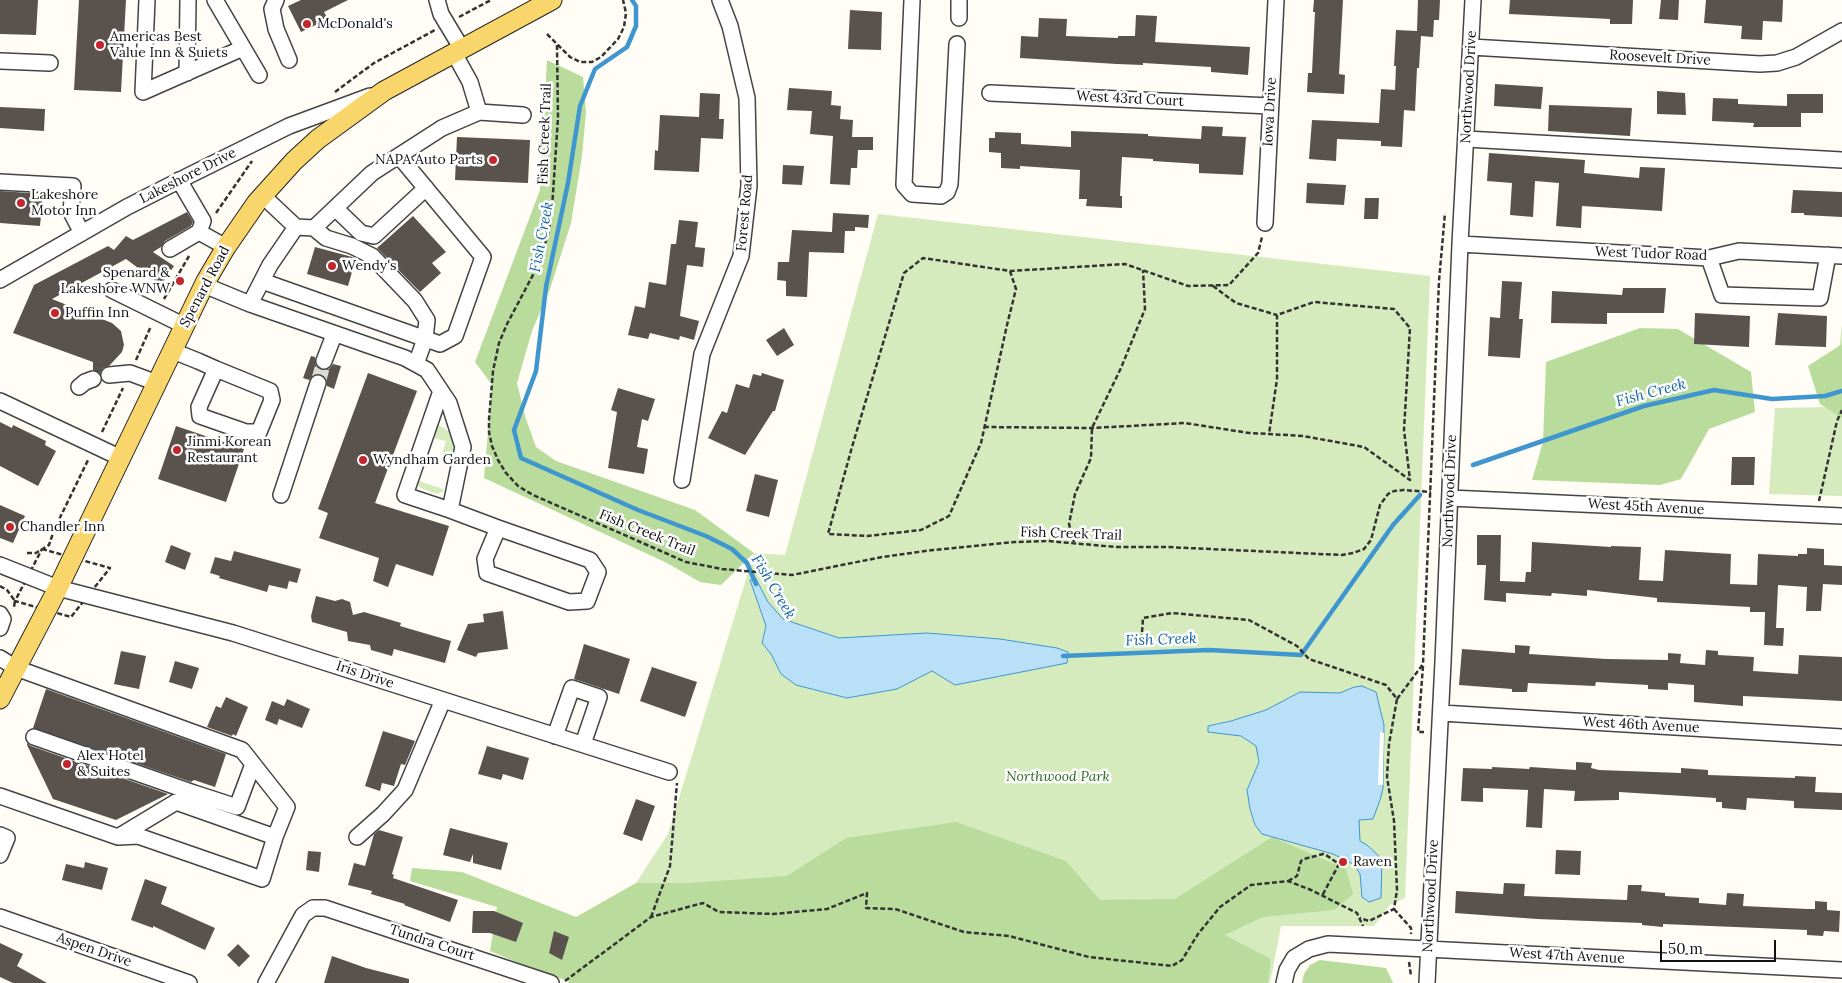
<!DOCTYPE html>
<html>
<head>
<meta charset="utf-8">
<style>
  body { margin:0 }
  #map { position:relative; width:1842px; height:983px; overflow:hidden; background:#fffdf5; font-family:Lora,serif }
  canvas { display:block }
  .scale { position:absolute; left:1660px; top:940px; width:116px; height:22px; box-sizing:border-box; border:2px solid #111; border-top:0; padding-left:6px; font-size:15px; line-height:18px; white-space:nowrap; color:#111; -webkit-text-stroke:4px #fff; paint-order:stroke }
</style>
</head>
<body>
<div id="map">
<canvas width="1842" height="983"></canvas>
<div class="scale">50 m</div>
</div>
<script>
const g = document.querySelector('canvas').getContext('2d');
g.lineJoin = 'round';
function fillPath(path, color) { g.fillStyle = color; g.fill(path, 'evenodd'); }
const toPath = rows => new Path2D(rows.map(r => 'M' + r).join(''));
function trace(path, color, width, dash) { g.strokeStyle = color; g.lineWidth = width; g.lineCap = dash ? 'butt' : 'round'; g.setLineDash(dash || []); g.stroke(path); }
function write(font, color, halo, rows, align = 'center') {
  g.font = font + ' Lora,serif'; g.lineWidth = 5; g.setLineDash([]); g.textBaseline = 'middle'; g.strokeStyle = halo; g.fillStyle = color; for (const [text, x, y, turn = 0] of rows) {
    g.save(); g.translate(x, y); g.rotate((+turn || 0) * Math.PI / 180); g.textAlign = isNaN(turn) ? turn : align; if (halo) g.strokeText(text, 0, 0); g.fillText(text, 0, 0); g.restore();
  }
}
fillPath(toPath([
  [878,214,1430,276,1405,898,1390,905,1374,926,1281,926,1270,983,622,983,652,883,636,883,668,834,754,553,785,555],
  [1842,325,1842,496,1769,494,1775,408,1832,407],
  [437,426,441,426,449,432,452,439,455,452,453,456,444,455,443,451,446,441,434,438],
  [419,481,443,489,444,491,437,494,421,488,418,485]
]), '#d5ebbd');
fillPath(toPath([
  [547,60,583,77,586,112,582,156,571,223,550,289,532,331,517,383,525,416,536,447,556,461,695,510,754,553,721,585,700,582,667,563,484,478,492,385,475,362,540,190],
  [1640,328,1678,329,1751,372,1755,412,1709,429,1681,479,1660,485,1532,480,1543,442,1546,362],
  [1842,344,1842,418,1820,404,1808,366],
  [956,822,1066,861,1100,900,1175,899,1272,837,1346,869,1353,894,1334,910,1263,917,1225,935,1271,959,1268,983,567,983,569,981,540,972,490,951,497,907,410,881,412,868,462,872,576,917,636,883,690,883,787,876,846,838],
  [1320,960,1386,968,1393,983,1302,983,1304,974,1310,965]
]), '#b9dc9c');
const water = toPath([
  [756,579,768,602,783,619,839,638,927,633,1000,639,1057,648,1068,652,1067,663,955,685,932,671,897,689,847,698,796,685,781,674,771,654,762,643,766,626,750,580,756,579],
  [1362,686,1376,692,1384,725,1383,788,1381,797,1373,819,1359,820,1360,841,1367,845,1382,859,1381,898,1369,902,1362,897,1360,874,1355,865,1333,854,1262,834,1255,825,1250,809,1247,790,1259,762,1256,746,1241,736,1208,732,1208,726,1231,721,1266,710,1300,692,1340,693,1354,687,1362,686]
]);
fillPath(water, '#b9e0f7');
trace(water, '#3f96cf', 1);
fillPath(toPath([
  [1380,732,1384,733,1383,785,1378,785]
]), '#fffdf5');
trace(toPath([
  [632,0,636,6,636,26,627,47,595,69,580,106,568,183,546,287,536,371,514,430,521,458,638,510,706,536,732,549,747,563,756,584],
  [1473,465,1644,406,1714,390,1772,399,1825,396,1842,391],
  [1063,656,1209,650,1301,655,1393,525,1420,495]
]), '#3f96cf', 4.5);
fillPath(toPath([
  [0,0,38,0,36,35,0,34],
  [79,0,126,0,121,92,74,90],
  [301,0,348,0,324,12,328,19,301,32,288,6],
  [1314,0,1343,0,1339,74,1345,75,1344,94,1307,92,1308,73,1312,73,1315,12,1313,12],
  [1418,0,1440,0,1439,20,1434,20,1433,37,1421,36,1419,68,1417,68,1415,111,1404,110,1402,147,1381,146,1381,141,1337,139,1336,161,1309,159,1312,120,1379,123,1381,89,1395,90,1396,66,1394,66,1396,30,1417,31],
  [1510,0,1633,0,1632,24,1610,24,1610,19,1509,14],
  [1661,0,1679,0,1678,20,1659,19],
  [1706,0,1783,0,1782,22,1763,21,1762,40,1741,39,1742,26,1704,23],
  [850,10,882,12,881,50,848,49],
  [1136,15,1157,16,1155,42,1250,47,1248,75,1211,72,1211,67,1143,63,1143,65,1117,64,1020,58,1021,36,1038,37,1039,18,1067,19,1066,36,1118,38,1118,36,1135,36],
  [1495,84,1543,87,1541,109,1494,106],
  [789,88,832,91,831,105,841,106,840,119,853,120,852,137,873,137,873,150,858,150,857,168,851,168,850,185,830,184,833,136,810,134,812,111,787,110],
  [1657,91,1685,93,1686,115,1657,114],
  [700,93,720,94,719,119,724,119,723,139,701,138,699,172,654,170,655,150,658,151,660,115,699,117],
  [1787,94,1823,94,1823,113,1801,113,1801,127,1753,127,1754,123,1712,121,1713,98,1738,99,1738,104,1787,106],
  [1549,105,1632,108,1630,136,1548,131],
  [0,107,45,109,44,131,0,128],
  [1202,126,1223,127,1222,136,1246,137,1243,175,1199,173,1199,164,1153,161,1153,159,1122,157,1120,196,1122,196,1122,208,1086,206,1087,199,1079,199,1080,170,1020,166,1020,169,1001,168,1001,153,989,152,989,138,995,138,995,132,1021,133,1021,144,1071,147,1071,131,1148,134,1148,136,1201,139],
  [457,137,530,140,528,183,455,180],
  [1489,153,1585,160,1584,173,1639,178,1640,167,1665,168,1662,211,1582,206,1581,228,1556,226,1559,183,1535,181,1533,217,1510,215,1512,183,1487,181],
  [783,165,804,166,802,185,782,184],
  [1307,183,1346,185,1344,205,1306,203],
  [1793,190,1842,192,1842,217,1804,215,1804,213,1791,213],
  [0,191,43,194,40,226,0,223],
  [1365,198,1379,198,1378,219,1364,219],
  [187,212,193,222,191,226,165,241,161,247,153,252,174,266,161,285,126,259,52,299,112,323,121,331,124,345,122,352,109,366,103,368,100,373,93,370,93,362,13,333,34,285,108,246,114,250,126,236,133,240],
  [833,213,869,215,868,228,855,227,855,231,845,231,844,253,809,252,807,297,786,296,786,281,777,280,778,262,789,262,792,230,832,232],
  [413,216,446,252,432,263,441,273,420,292,377,248],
  [679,220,698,222,695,247,705,248,703,267,687,265,680,316,699,321,694,340,680,336,679,340,650,333,648,339,628,335,635,306,645,308,649,282,666,285,671,244,676,244],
  [315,247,356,258,348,286,307,274],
  [1502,281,1522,282,1519,319,1523,319,1520,358,1488,356,1490,317,1500,318],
  [1623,288,1666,288,1664,313,1607,313,1607,324,1551,323,1552,291,1622,295],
  [1695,313,1750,316,1749,347,1694,344],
  [1778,313,1827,316,1826,347,1775,345],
  [784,328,794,345,777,356,766,340],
  [311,356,315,357,316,366,321,370,329,369,333,364,341,366,334,389,327,386,327,381,321,374,316,374,309,380,303,378],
  [368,373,417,391,375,503,449,526,433,576,396,564,388,587,373,581,379,558,319,538,328,513,318,509],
  [762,373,784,380,775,411,773,411,745,455,708,438,722,411,727,413,736,384,749,388,753,374,761,376],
  [618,388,655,399,648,421,642,419,637,447,648,449,644,474,608,468,617,412,611,410],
  [0,422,12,428,13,425,46,441,45,445,56,451,38,486,0,466],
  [176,426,244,449,226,502,158,479],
  [1732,457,1755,457,1754,485,1731,485],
  [755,474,778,480,769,517,746,511],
  [0,505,25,516,13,543,0,538],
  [1477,535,1501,535,1500,581,1525,582,1526,572,1531,572,1532,542,1611,547,1611,546,1641,547,1639,580,1663,581,1665,550,1731,554,1730,584,1757,585,1758,554,1798,556,1798,554,1807,554,1807,548,1824,549,1824,565,1842,566,1842,585,1823,584,1821,611,1806,611,1807,587,1778,585,1776,628,1784,628,1783,646,1764,645,1765,612,1750,612,1750,607,1657,602,1657,598,1587,590,1587,596,1552,593,1551,596,1506,593,1506,602,1484,600,1486,565,1477,565],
  [171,545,191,553,185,570,165,562],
  [234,551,301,569,297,583,289,581,287,589,269,585,267,592,219,578,220,576,210,573,215,557,231,561],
  [316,596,335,601,342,599,350,602,353,615,364,612,401,623,400,626,451,641,445,663,394,649,392,656,371,650,370,645,348,641,347,632,312,622,311,616],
  [503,611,508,649,478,653,476,657,457,650,468,624,484,622,483,614],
  [584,644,630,659,619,694,574,679],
  [1515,645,1530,646,1529,654,1606,659,1668,660,1668,653,1681,654,1680,663,1705,665,1706,650,1718,651,1718,655,1754,657,1753,671,1798,674,1799,655,1842,657,1842,701,1743,696,1743,706,1694,702,1694,685,1668,683,1668,690,1648,689,1648,685,1596,682,1595,686,1528,683,1527,692,1512,692,1512,689,1459,685,1462,649,1515,653],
  [121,651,146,656,139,689,114,684],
  [175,661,199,668,192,689,169,682],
  [652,667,697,682,685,717,640,701],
  [46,689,226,754,215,787,194,780,191,782,33,728],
  [226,697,248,707,236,736,233,734,232,736,207,727,216,706,221,708],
  [287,699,310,709,302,728,279,719,277,725,265,720,272,701,284,706],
  [383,731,415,741,405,765,401,764,394,786,382,783,380,791,365,786],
  [27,743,31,746,168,794,116,820,53,799,27,745],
  [487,746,529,758,523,780,503,774,501,780,478,774],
  [1576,762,1592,763,1591,768,1599,770,1681,773,1681,768,1708,770,1708,775,1795,778,1795,776,1816,777,1815,792,1842,793,1842,810,1794,808,1794,801,1747,798,1746,810,1722,808,1722,802,1716,802,1716,798,1619,792,1619,800,1574,801,1575,791,1544,789,1542,828,1526,827,1528,790,1483,788,1483,802,1461,801,1463,768,1492,769,1492,767,1529,769,1530,767,1576,770],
  [636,799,655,806,642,841,623,834],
  [450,828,508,843,501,870,473,863,473,854,470,862,443,855],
  [379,830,403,837,392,874,394,875,393,878,458,900,450,922,404,905,405,904,371,894,372,891,348,885,354,863,365,866,374,834],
  [1556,850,1581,851,1580,875,1555,874],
  [308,851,321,852,319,872,306,870],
  [85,862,108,868,102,890,62,880,66,864,84,868],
  [145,879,167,887,161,904,215,928,205,950,153,926,153,928,131,920],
  [1504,883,1525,884,1524,896,1627,900,1628,885,1642,885,1641,891,1665,893,1665,896,1699,898,1699,903,1726,905,1727,893,1744,894,1743,906,1808,909,1815,909,1815,901,1827,902,1827,910,1840,911,1839,932,1824,931,1823,936,1807,935,1807,930,1663,924,1663,927,1642,925,1642,923,1537,919,1455,913,1456,891,1503,894],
  [473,911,494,911,523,923,516,942,490,933,472,933],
  [554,931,569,937,562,960,549,953],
  [0,943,23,954,17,966,47,983,13,983,0,977],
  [238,944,250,956,239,967,227,955],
  [332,956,366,968,409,979,409,983,324,983]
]), '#5a524d');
trace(toPath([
  [318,383,324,361]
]), '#dbdad3', 15, [15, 8]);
const minor = toPath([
  [147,0,143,92,243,48],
  [215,0,259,75],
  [276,0,272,9,276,29,289,60],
  [437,0,441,14,462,49],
  [912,0,904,185,912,194,941,196,947,192,950,184,957,44],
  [959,18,959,0],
  [1471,47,1760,64,1777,63,1796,57,1842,31],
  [454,53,470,82,479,112,523,115],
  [0,61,50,63],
  [187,73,188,0],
  [990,93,1270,106],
  [1466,139,1842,160],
  [179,180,203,221,199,232],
  [0,182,73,186,71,212,82,233],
  [263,196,296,227,314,228,372,173,442,128,479,112],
  [335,208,361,233,374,236,426,188],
  [1265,223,1276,0],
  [314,228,326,238,352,246,372,256,415,301,427,320,425,339,416,364],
  [1460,244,1709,258,1739,251,1842,256],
  [170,249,199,232,226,247],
  [1709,258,1722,295,1820,298,1828,255],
  [0,280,127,207,190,175,289,126,370,96],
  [262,281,440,344,455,336,483,257,399,156],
  [204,285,250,304,270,265,296,227],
  [112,290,185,326],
  [250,304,405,358,427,370,449,403,463,447,450,510,498,528,590,560,598,572,587,601,569,602,487,573,485,559,498,528],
  [173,351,198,361,216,369,270,391,272,400,259,432,246,432,200,416,199,407,216,369],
  [324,361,334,335],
  [109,375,130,373,157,383],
  [79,387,85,382,93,379],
  [441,391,405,495,450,510],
  [0,401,121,458],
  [682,480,702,354,741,256,749,186,747,98,730,26,720,0],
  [281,495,318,383],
  [1450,498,1842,516],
  [0,565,58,588,233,633,669,772],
  [0,614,3,619,0,628],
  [0,658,16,668,242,750,287,807,275,837],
  [1441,713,1842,737],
  [555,736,572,688,599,697,583,744],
  [34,737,194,793],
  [0,796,118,837,138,836,262,879,275,837,176,802,118,837],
  [186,797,194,793,237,807,253,764],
  [0,835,7,838,0,855],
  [357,837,383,814,405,790,443,700],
  [0,917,189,983],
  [266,983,303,915,313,908,325,908,551,983],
  [1284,983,1287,970,1294,958,1309,949,1328,944,1842,970],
  [1427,983,1443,662,1460,244,1473,0]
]);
const major = toPath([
  [0,699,58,588,206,281,226,247,257,202,294,161,318,139,384,91,552,0]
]);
trace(minor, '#444', 18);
trace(major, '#222', 21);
trace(toPath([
  [459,17,491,0],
  [547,34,570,57,580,62,592,62,601,57,618,39,624,27,626,13,623,0],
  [557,45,558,118,552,208,548,235,534,273,507,324,499,343,493,371,489,419,489,432,492,446,498,460,506,473,518,486,533,495,686,562,722,569,792,575,882,557,933,550,1015,542,1048,541,1116,547,1166,547,1342,555,1353,553,1364,549,1371,540,1380,505,1388,494,1394,491,1403,490,1431,492],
  [335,92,374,63,435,30],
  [216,213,252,161],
  [1010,271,1016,289,1007,325,981,443,949,516,921,530,867,536,828,534,852,447,904,273,923,258,1010,271,1125,264,1188,286,1229,285,1258,253,1262,237],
  [1213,286,1236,303,1277,315],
  [164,299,189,256],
  [136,360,151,326],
  [984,427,1092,428,1185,423,1249,433,1269,434,1303,436,1364,447,1410,480,1404,430,1410,328,1394,309,1314,302,1277,315,1277,379,1269,434],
  [102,432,123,388],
  [1819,501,1837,421,1842,410],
  [1074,542,1069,524,1075,494,1091,458,1092,428,1121,368,1145,309,1143,270],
  [42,549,110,568,71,617,15,601,42,549],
  [27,553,36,553,49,545,54,530,88,460],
  [0,586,7,590,15,601,14,607],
  [1141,647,1143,618,1172,613,1249,620,1297,646,1309,659,1386,685,1397,699,1389,744,1387,777,1394,821,1397,890,1394,909,1369,921,1360,918],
  [1423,666,1418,732,1424,732],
  [1397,699,1423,664,1439,281,1445,213],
  [1288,881,1297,876,1301,861,1304,859,1323,854,1326,855,1339,864,1322,896],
  [1394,909,1411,928,1411,934],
  [651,917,670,866,677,783],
  [1409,962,1411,976],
  [565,981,651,917,703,903,719,912,773,914,827,909,867,893,866,908,895,909,964,932,1009,936,1089,957,1172,966,1182,960,1198,934,1220,907,1251,885,1288,881,1311,890,1357,913,1363,926]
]), '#333', 2.5, [5, 2.5]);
trace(minor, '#fff', 15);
trace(major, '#f9d66b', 19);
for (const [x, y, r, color] of [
  [307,24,5,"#c4262e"],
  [100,45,5,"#c4262e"],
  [493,160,5,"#c4262e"],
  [21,203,5,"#c4262e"],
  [332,266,5,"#c4262e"],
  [180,281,5,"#c4262e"],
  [55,313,5,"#c4262e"],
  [177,450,5,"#c4262e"],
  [363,460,5,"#c4262e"],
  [10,527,5,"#c4262e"],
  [67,764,5,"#c4262e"],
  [1343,862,5,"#c4262e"]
]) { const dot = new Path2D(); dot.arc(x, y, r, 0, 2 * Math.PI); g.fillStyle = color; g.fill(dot); trace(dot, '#fff', 2); }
write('14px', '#111', '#fff', [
  ["McDonald's",317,24],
  ["Americas Best",110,37],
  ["Value Inn & Suiets",110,53],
  ["NAPA Auto Parts",483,160,"right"],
  ["Lakeshore",31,195],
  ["Motor Inn",31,211],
  ["Wendy's",342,266],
  ["Spenard &",170,273,"right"],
  ["Lakeshore WNW",170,289,"right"],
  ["Puffin Inn",65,313],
  ["Jinmi Korean",187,442],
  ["Restaurant",187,458],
  ["Wyndham Garden",373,460],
  ["Chandler Inn",20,527],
  ["Alex Hotel",77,756],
  ["& Suites",77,772],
  ["Raven",1353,862]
], 'left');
write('14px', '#111', '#fff', [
  ["Roosevelt Drive",1660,58,3],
  ["Northwood Drive",1469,87,-87],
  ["West 43rd Court",1130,99,3],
  ["Iowa Drive",1270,112,-87],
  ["Fish Creek Trail",545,134,-88],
  ["Lakeshore Drive",188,176,-27],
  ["Forest Road",745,213,-85],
  ["West Tudor Road",1651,254,2],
  ["Spenard Road",205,287,-62],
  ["Northwood Drive",1450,491,-88],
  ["West 45th Avenue",1646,507,3],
  ["Fish Creek Trail",647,533,22],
  ["Fish Creek Trail",1071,534,2],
  ["Iris Drive",365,675,18],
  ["West 46th Avenue",1641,725,3],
  ["Northwood Drive",1431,896,-87],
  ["Tundra Court",432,943,18],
  ["Aspen Drive",94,950,19],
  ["West 47th Avenue",1567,956,3]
]);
write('italic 14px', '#2f6b1f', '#fff', [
  ["Northwood Park",1058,777]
]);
write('italic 15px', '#1768a6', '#fff', [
  ["Fish Creek",542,237,-79],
  ["Fish Creek",1651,393,-15],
  ["Fish Creek",773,587,59],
  ["Fish Creek",1161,640,-2]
]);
</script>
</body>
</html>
